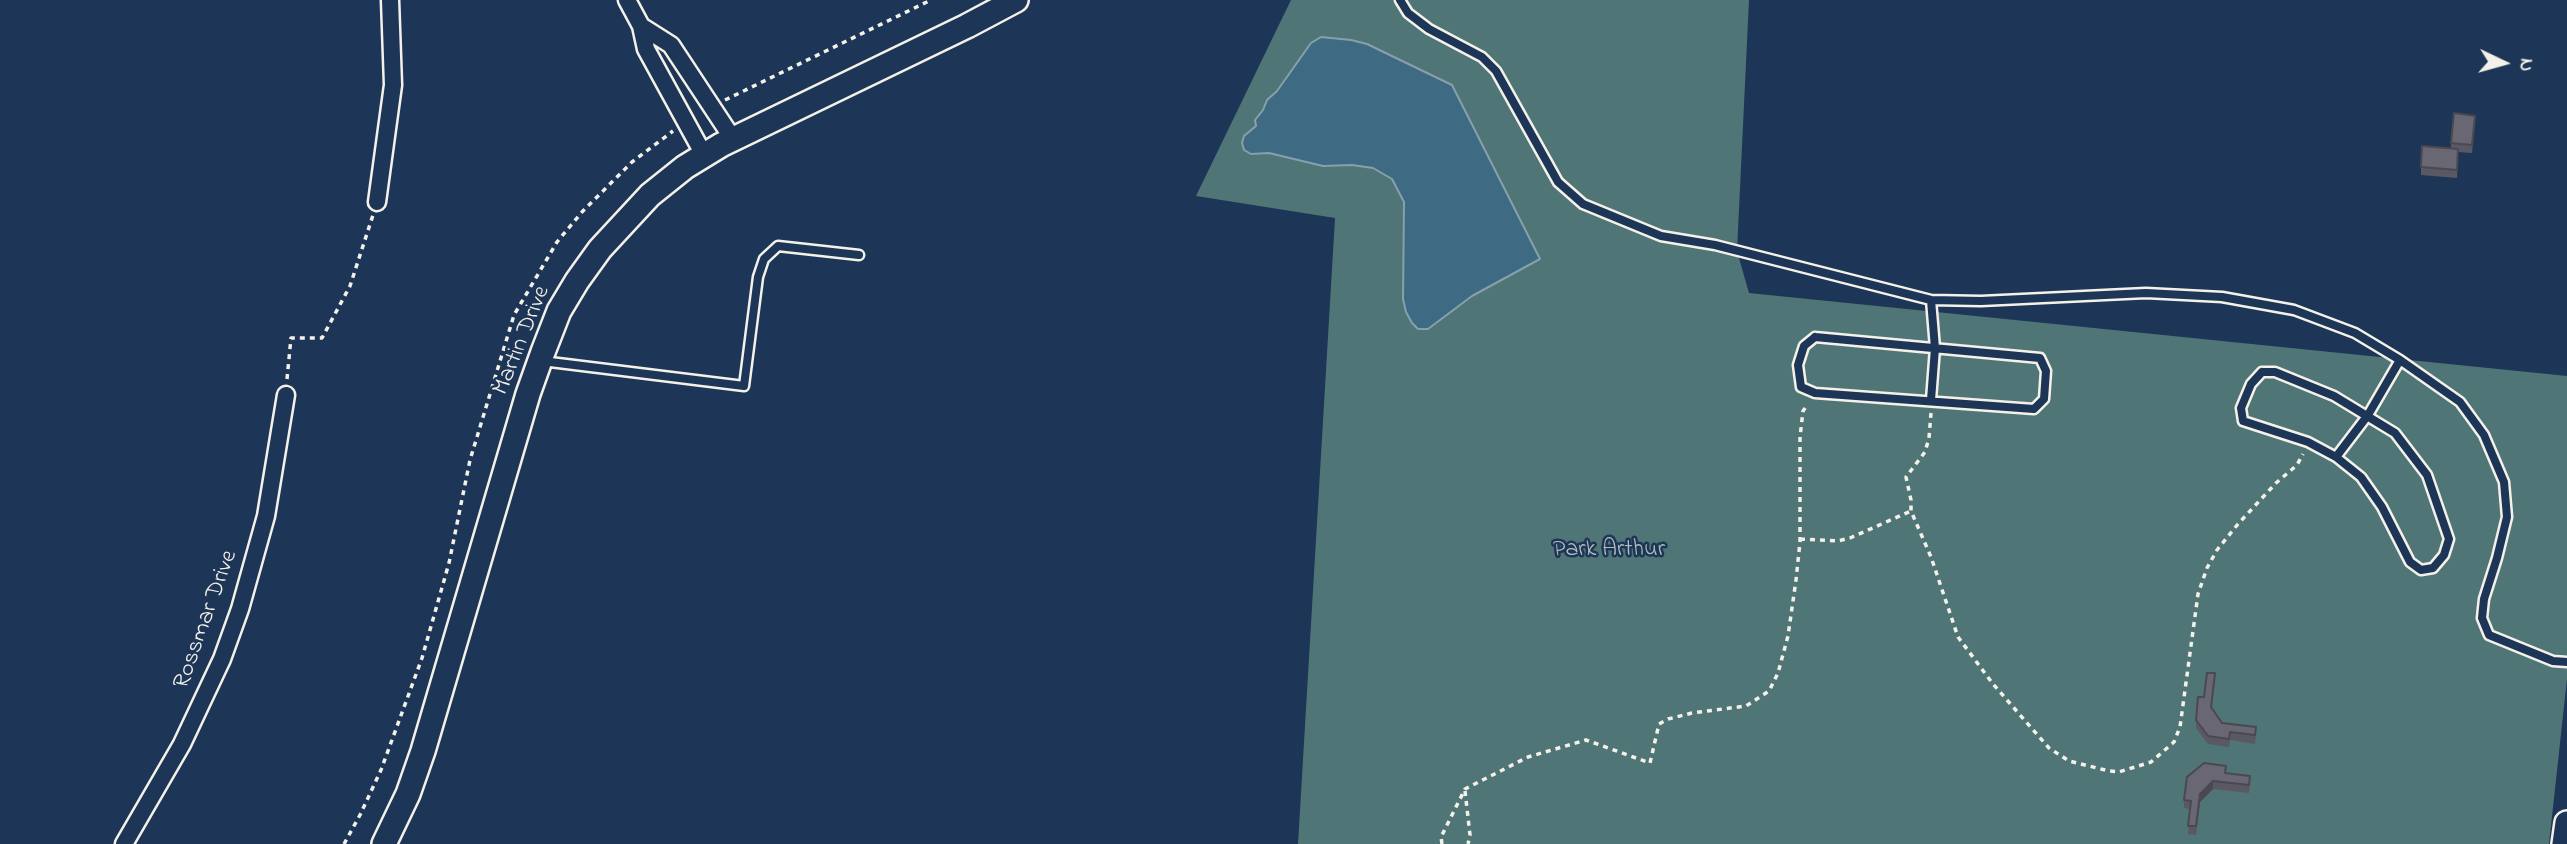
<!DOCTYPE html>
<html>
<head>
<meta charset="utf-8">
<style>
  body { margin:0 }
  #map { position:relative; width:2567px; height:844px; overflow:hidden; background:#1d3557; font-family:"Indie Flower",sans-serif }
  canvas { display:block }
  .north { position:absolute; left:2469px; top:28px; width:70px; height:70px; -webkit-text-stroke:5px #1d3557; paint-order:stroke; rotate:95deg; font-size:19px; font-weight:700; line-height:28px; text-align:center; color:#f4f1e8 }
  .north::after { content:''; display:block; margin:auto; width:24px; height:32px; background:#f4f1e8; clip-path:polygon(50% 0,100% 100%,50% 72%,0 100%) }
</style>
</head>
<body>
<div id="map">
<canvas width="2567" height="844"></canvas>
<div class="north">N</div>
</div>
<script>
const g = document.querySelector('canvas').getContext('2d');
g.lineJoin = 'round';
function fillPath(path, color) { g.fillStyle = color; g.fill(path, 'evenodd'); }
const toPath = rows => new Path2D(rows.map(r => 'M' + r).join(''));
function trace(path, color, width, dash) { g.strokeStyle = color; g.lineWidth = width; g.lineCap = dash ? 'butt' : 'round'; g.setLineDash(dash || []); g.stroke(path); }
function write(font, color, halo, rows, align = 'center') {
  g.font = font + ' "Indie Flower",sans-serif'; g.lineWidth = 5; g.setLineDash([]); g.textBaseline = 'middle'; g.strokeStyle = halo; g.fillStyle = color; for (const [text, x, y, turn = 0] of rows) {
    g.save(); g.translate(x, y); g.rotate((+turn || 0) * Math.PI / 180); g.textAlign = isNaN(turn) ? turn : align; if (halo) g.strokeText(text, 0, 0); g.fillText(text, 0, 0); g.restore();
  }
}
fillPath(toPath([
  [1291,0,1749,0,1737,251,1749,293,2567,376,2567,679,2549,844,1298,844,1335,218,1196,196]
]), '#507577');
const water = toPath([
  [1321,37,1351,40,1367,44,1452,85,1540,259,1472,296,1428,329,1418,329,1412,323,1406,312,1403,299,1404,202,1392,179,1373,168,1352,165,1323,166,1269,153,1251,154,1244,150,1242,143,1244,136,1256,126,1255,120,1263,110,1267,100,1277,91,1311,43,1321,37]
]);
fillPath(water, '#3f6a84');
trace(water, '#87a0ac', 2);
const lane = toPath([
  [1400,0,1408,13,1429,29,1482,57,1496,71,1558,182,1583,204,1661,236,1715,245,1931,300,1981,301,2146,293,2222,297,2294,310,2355,333,2400,360,2460,402,2484,435,2504,482,2507,517,2497,558,2484,599,2482,618,2489,635,2553,661,2567,662],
  [1815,337,2040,358,2046,371,2044,399,2034,409,1815,393,1801,387,1798,365,1804,346,1815,337],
  [542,361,744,386,758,277,764,259,778,246,859,255],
  [2262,372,2275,372,2334,396,2395,433,2427,475,2449,539,2444,555,2433,568,2421,570,2410,562,2382,507,2361,477,2336,457,2308,442,2243,421,2241,408,2251,384,2262,372],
  [1931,400,1935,348,1931,300],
  [2336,457,2368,415,2400,360]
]);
const street = toPath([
  [627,0,641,26,646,49,704,155],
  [641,26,671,45,733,139],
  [377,202,393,85,390,0],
  [124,844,182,744,222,659,240,609,266,516,286,395]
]);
const secondary = toPath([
  [384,844,408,794,423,751,528,394,543,352,559,311,577,281,600,249,650,195,685,167,721,145,967,26,1016,0],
  [2564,844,2567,823]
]);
trace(lane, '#f4f1e8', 13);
trace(street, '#f4f1e8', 21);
trace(secondary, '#f4f1e8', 28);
trace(toPath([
  [725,100,931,0],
  [287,379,291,338,322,338,350,286,373,215],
  [1931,413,1929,438,1925,452,1906,477,1911,500,1911,511,1931,557,1958,637,1993,684,2049,748,2069,761,2109,771,2119,772,2151,762,2174,742,2180,727,2198,594,2207,568,2217,550,2238,524,2276,483,2297,465,2303,454],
  [1800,539,1838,541,1850,538,1911,511],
  [1465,791,1470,835,1468,844],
  [344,844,360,815,381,770,422,658,449,563,470,460,514,315,557,242,582,212,632,162,673,131],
  [1442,844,1441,837,1465,789,1528,757,1586,740,1650,763,1659,724,1668,719,1692,713,1746,706,1769,691,1778,673,1788,636,1796,580,1800,542,1800,437,1803,411,1808,404]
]), '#f4f1e8', 3.5, [5, 5]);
trace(lane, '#1d3557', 8);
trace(street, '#1d3557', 16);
trace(secondary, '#1d3557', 23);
fillPath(toPath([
  [2475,124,2472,153,2458,152,2457,178,2421,175,2421,167,2451,148,2451,143],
  [2215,682,2211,708,2222,723,2256,735,2255,744,2230,740,2229,747,2208,744,2196,728,2196,720,2204,697],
  [2226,773,2250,784,2249,793,2213,789,2200,802,2196,835,2188,834,2190,809,2184,808,2184,800]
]), '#5a5963');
fillPath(toPath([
  [2213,781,2213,789,2200,802,2196,835,2200,794]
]), '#4a4850');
const building = toPath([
  [2454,113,2475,116,2472,145,2451,143,2454,113],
  [2422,146,2458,149,2457,170,2421,167,2422,146],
  [2207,673,2215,673,2211,707,2222,723,2256,727,2255,735,2230,732,2229,739,2208,736,2196,720,2198,697,2204,697,2207,673],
  [2204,763,2226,766,2225,773,2250,776,2249,785,2213,781,2200,794,2196,826,2188,826,2191,801,2184,800,2187,777,2204,763]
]);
fillPath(building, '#696773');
trace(building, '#4a4850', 2);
write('24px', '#f4f1e8', '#1d3557', [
  ["Martin Drive",523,341,-68],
  ["Rossmar Drive",207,620,-70]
]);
write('24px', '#b2bfbb', '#1d3557', [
  ["Park Arthur",1609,551]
]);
</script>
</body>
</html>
